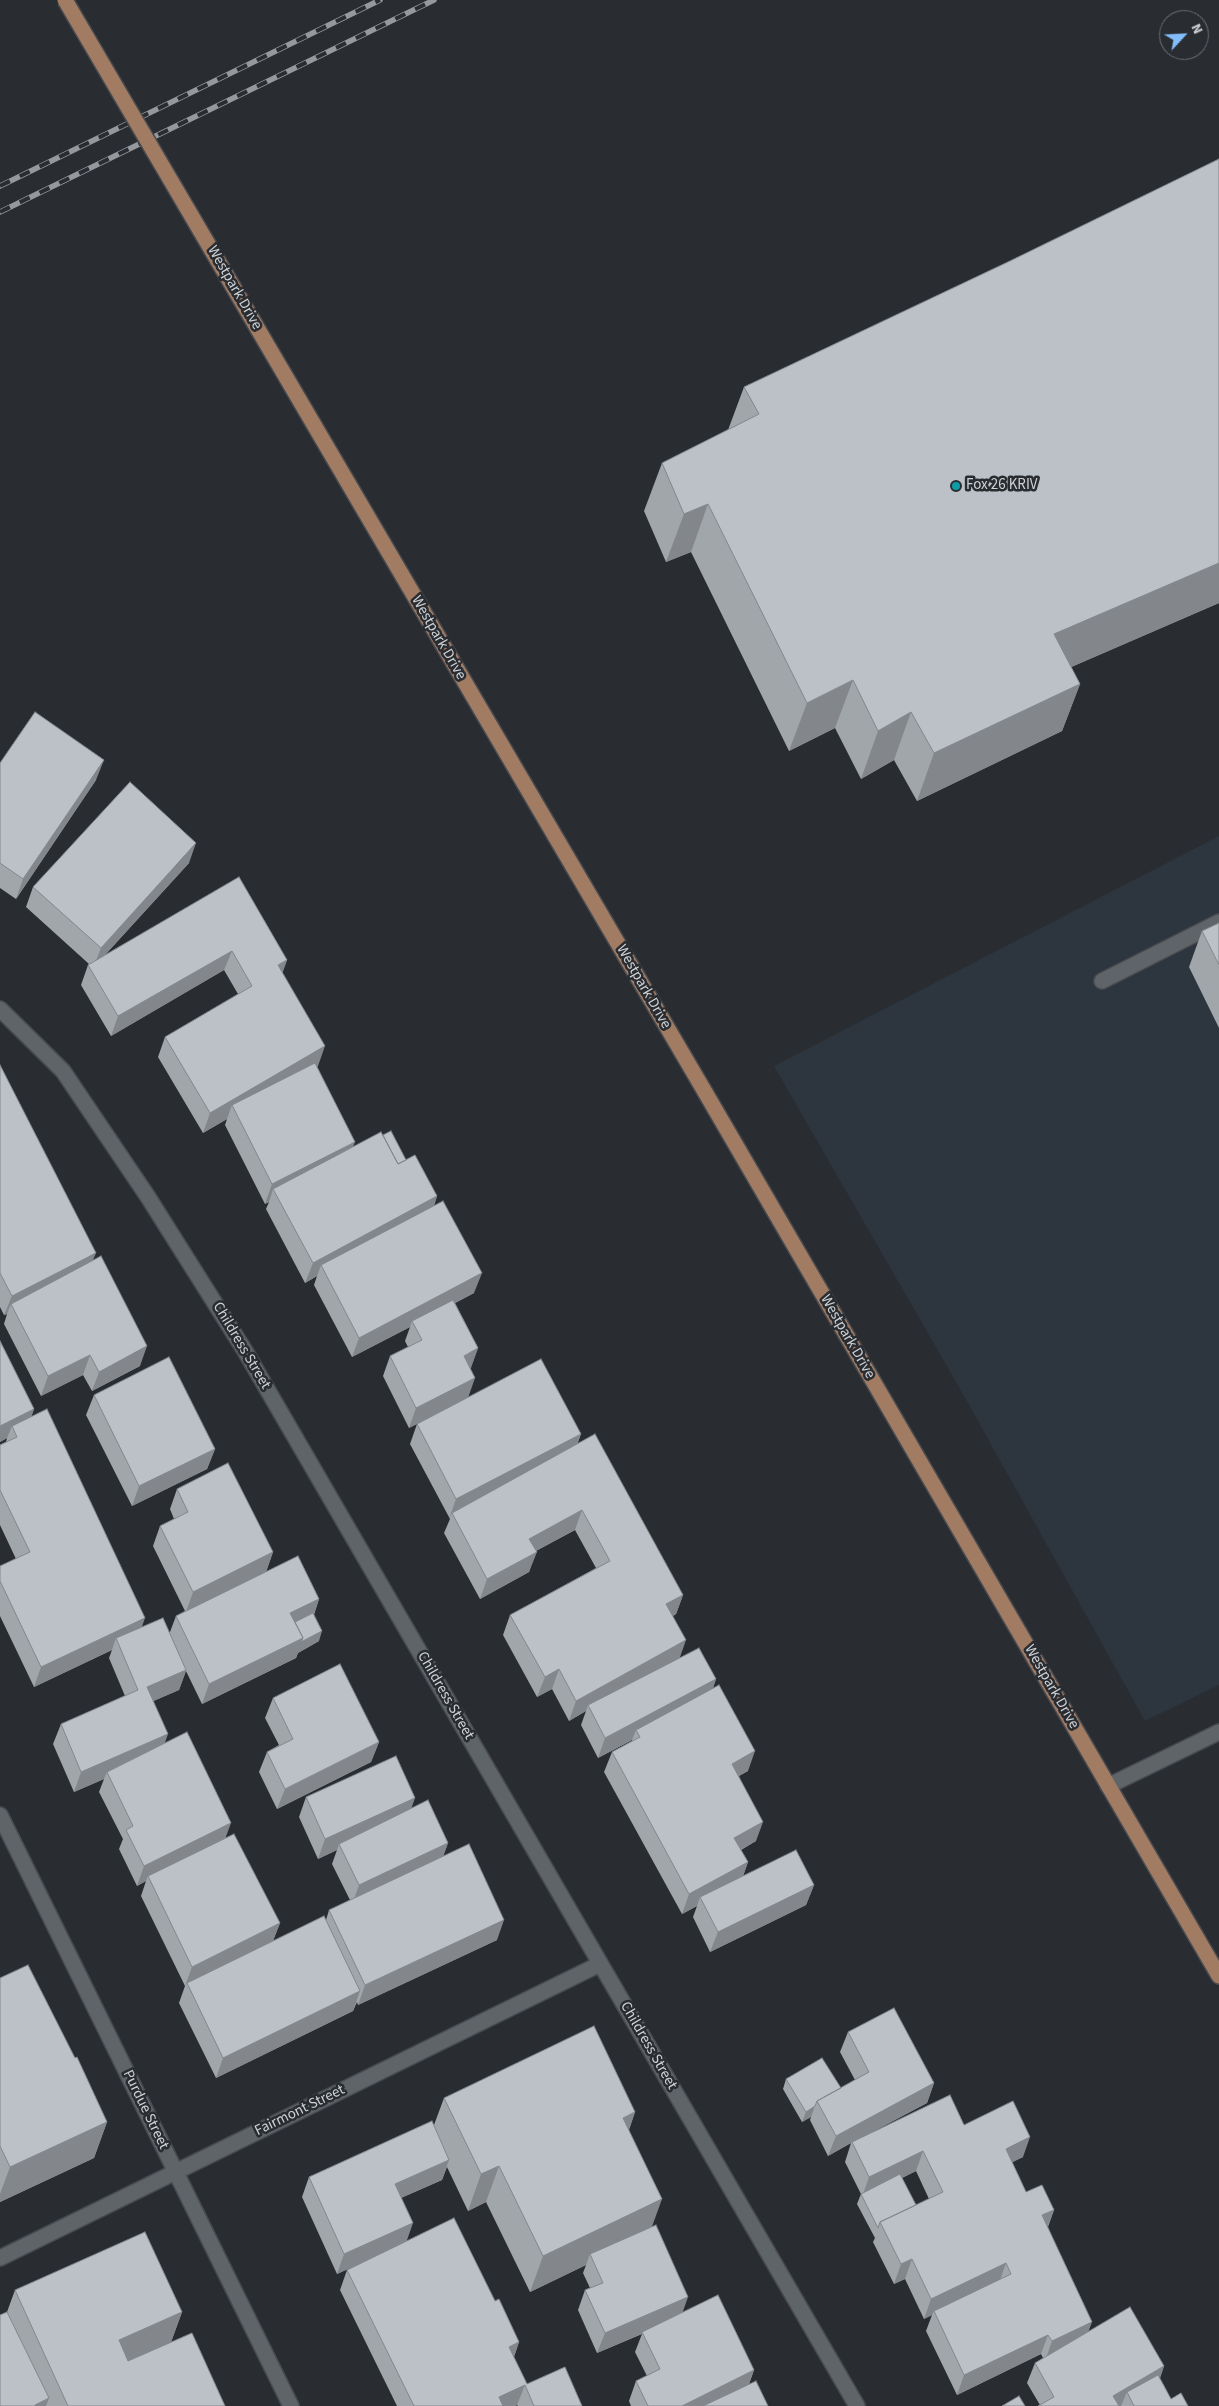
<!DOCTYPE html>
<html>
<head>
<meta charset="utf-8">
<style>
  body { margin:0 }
  #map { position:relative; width:1219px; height:2406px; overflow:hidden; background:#292d32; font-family:"Source Sans 3",sans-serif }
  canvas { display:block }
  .north { position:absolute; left:1159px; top:10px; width:50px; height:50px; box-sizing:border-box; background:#292d32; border:1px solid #6c6f74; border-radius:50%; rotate:65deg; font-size:14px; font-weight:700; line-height:20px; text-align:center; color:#d0d3d6 }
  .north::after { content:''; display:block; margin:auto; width:18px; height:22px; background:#81bdfa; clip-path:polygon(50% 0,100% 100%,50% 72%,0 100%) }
</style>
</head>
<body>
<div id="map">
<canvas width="1219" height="2406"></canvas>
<div class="north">N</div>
</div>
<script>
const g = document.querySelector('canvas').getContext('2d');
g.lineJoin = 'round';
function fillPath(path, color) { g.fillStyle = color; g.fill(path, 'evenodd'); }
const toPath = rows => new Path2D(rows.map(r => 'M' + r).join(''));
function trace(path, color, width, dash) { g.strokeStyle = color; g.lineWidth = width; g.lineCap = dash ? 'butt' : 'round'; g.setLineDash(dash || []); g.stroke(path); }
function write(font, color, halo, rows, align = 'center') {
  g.font = font + ' "Source Sans 3",sans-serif'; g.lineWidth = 5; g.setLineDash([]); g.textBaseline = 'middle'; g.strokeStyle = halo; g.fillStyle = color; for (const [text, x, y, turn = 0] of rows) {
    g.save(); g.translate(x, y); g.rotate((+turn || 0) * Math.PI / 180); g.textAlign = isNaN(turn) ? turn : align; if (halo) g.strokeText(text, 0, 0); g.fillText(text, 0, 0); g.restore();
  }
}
fillPath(toPath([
  [1219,836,1219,1685,1145,1721,963,1394,774,1066]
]), '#2d353f');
const minor = toPath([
  [1102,981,1219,922],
  [0,1009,63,1071,148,1197,245,1351,857,2406],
  [1108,1786,1219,1732],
  [0,1815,291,2406],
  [0,2258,600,1964]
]);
const major = toPath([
  [705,1092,1219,1976]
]);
trace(minor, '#474a4f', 18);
trace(major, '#474a4f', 18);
trace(minor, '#5f6469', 15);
trace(major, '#a27b63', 15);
const rail = toPath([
  [0,186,380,0],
  [0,212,434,0]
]);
trace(rail, '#95999d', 5.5);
trace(rail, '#292d32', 4, [11]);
const majorBridge = toPath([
  [65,0,705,1092]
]);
trace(majorBridge, '#474a4f', 18, []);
trace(majorBridge, '#a27b63', 15);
fillPath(toPath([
  [1219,159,1219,603,1071,667,1080,684,1062,731,917,801,894,760,861,779,835,728,789,751,691,552,666,562,644,511,662,463,728,430,744,387,1010,261],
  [0,763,96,780,16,899,0,888],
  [189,863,105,955,239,877,287,960,282,973,318,1066,317,1067,353,1147,383,1135,406,1160,437,1196,434,1206,474,1293,455,1303,478,1348,470,1369,468,1397,581,1434,577,1445,683,1595,676,1614,673,1616,680,1658,716,1679,713,1688,748,1771,739,1776,756,1841,741,1850,748,1862,743,1876,814,1885,806,1905,710,1952,693,1917,697,1906,682,1914,604,1772,612,1752,632,1741,632,1740,598,1758,581,1725,586,1711,569,1721,552,1689,537,1697,503,1635,510,1615,596,1568,575,1530,536,1551,529,1572,480,1599,444,1533,450,1519,410,1444,417,1424,456,1404,409,1428,383,1376,390,1356,408,1347,405,1341,410,1327,352,1357,314,1285,317,1276,305,1283,266,1209,269,1202,265,1204,225,1125,227,1119,203,1133,158,1057,165,1037,238,994,224,970,111,1036,81,985,88,965,89,964,26,907,33,887],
  [1219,923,1219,1028,1189,967,1202,931],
  [0,1065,92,1261,140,1366,92,1391,83,1375,41,1396,4,1324,7,1314,4,1315,0,1307],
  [0,1341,34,1409,31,1417,142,1627,170,1632,176,1616,185,1611,153,1546,160,1526,174,1519,170,1509,177,1489,273,1552,266,1572,319,1599,314,1615,319,1641,298,1653,296,1658,202,1704,186,1671,179,1690,153,1701,164,1743,226,1838,280,1923,273,1941,326,1920,329,1910,350,1900,332,1864,337,1850,318,1859,299,1817,306,1797,411,1808,448,1843,443,1856,497,1940,358,2005,357,2002,353,2011,216,2078,179,2003,185,1986,141,1896,146,1881,137,1886,119,1849,123,1839,99,1792,104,1779,74,1792,53,1744,61,1724,125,1696,109,1658,112,1650,34,1687,0,1616,0,1566,16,1559,0,1525,0,1445,6,1442,7,1438,0,1442],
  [94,1395,215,1449,207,1469,132,1506,86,1415],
  [273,1698,379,1742,371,1762,277,1809,259,1772,267,1752,279,1745,265,1718],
  [0,1978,75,2058,107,2122,94,2158,0,2202],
  [848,2032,934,2083,927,2103,872,2132,964,2125,1023,2157,1012,2162,1026,2192,1054,2210,1048,2227,1089,2332,1164,2366,1160,2378,1171,2399,1188,2406,1038,2406,1040,2405,1027,2383,1035,2363,1043,2358,1041,2354,957,2395,926,2331,932,2315,924,2319,905,2279,894,2284,873,2242,875,2238,857,2204,861,2194,845,2162,851,2143,828,2156,810,2120,811,2117,802,2122,783,2089,786,2079,841,2088,855,2080,840,2052],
  [916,2171,929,2199,916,2205,902,2178],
  [444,2098,635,2112,629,2130,652,2227,682,2313,754,2370,749,2384,768,2406,631,2406,629,2401,636,2381,647,2376,635,2352,642,2334,597,2353,578,2310,585,2290,590,2288,583,2273,586,2265,530,2292,486,2202,468,2211,447,2167,442,2180,401,2198,406,2241,495,2301,519,2342,514,2357,527,2384,582,2406,518,2406,517,2405,515,2406,397,2406,340,2290,347,2270,374,2257,337,2274,302,2197,309,2177,434,2125],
  [15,2290,182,2312,171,2342,225,2406,0,2406,7,2312]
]), '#a1a6ab');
fillPath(toPath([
  [708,504,691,552,666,562,684,514],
  [1219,563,1219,603,1037,682,1054,634],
  [853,680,835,728,789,751,807,703],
  [1080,684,1062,731,917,801,934,753],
  [911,712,894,760,861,779,878,731],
  [104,760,96,780,16,899,23,879],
  [196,843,189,863,93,968,101,948],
  [232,951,224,970,111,1036,118,1016],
  [287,960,280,980,278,965],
  [325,1046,318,1066,237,1114,232,1105,227,1119,203,1133,210,1113],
  [355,1142,347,1162,273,1189,269,1202,265,1204,272,1184],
  [437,1196,430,1216,321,1265,317,1276,305,1283,313,1263],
  [96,1253,88,1272,11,1304,7,1314,4,1315,12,1296],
  [482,1273,474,1293,414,1325,412,1321,410,1327,352,1357,359,1338],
  [147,1346,140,1366,92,1391,99,1372],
  [478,1348,471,1368,457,1376,464,1356],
  [90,1355,83,1375,41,1396,48,1376],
  [475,1378,468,1398,409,1428,416,1408],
  [34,1409,27,1429,12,1426,7,1438,0,1442,0,1426],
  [581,1434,573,1454,452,1513,449,1519,456,1499],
  [215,1449,207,1469,132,1506,139,1486],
  [582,1510,575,1530,522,1558,529,1539],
  [273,1552,266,1572,186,1612,193,1592],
  [537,1552,529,1572,480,1599,487,1579],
  [683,1595,676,1614,659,1623,666,1604],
  [319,1599,312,1619,293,1628,290,1613],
  [145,1618,138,1638,116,1638,112,1650,34,1687,41,1667],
  [322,1631,319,1641,298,1653,296,1658,202,1704,209,1684,303,1638],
  [686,1640,679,1660,588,1705,586,1711,569,1721,576,1701],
  [559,1669,552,1689,537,1697,545,1677],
  [186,1670,179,1690,140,1707,147,1687],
  [716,1679,709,1699,636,1730,632,1740,598,1758,605,1738],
  [168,1734,161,1754,107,1772,104,1779,74,1792,81,1772],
  [379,1742,371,1762,277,1809,285,1789],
  [755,1751,748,1771,725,1783,732,1764],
  [415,1798,408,1818,339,1844,337,1850,318,1859,325,1839],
  [763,1822,756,1841,727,1857,734,1838],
  [231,1823,224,1842,148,1876,146,1881,137,1886,144,1866],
  [448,1843,441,1863,352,1905,359,1885],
  [748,1862,741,1882,700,1897,697,1906,682,1914,689,1894],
  [814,1885,806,1905,710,1952,718,1932],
  [504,1920,497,1940,358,2005,365,1985],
  [280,1923,272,1943,187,1983,185,1986,192,1967],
  [360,1991,353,2011,216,2078,223,2058],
  [934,2083,927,2103,852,2143,852,2142,851,2143,828,2156,836,2136],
  [815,2106,811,2117,802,2122,806,2112],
  [635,2112,622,2148,623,2118],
  [107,2122,94,2158,0,2202,0,2194,10,2167],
  [1030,2137,1023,2157,999,2169,1006,2149],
  [923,2151,916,2171,862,2197,869,2177],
  [449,2160,442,2180,387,2204,395,2184],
  [499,2166,486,2202,468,2211,481,2174],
  [662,2199,649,2235,590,2254,586,2265,530,2292,543,2256],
  [1054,2210,1046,2230,1042,2215],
  [413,2223,406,2243,337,2274,344,2254],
  [912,2259,905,2279,894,2284,901,2264],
  [1006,2263,999,2283,934,2311,932,2315,924,2319,931,2299],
  [688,2297,681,2317,597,2353,605,2333],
  [182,2312,169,2348,106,2377,119,2340],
  [1092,2322,1085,2341,1045,2361,1052,2341],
  [1048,2335,1041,2354,957,2395,964,2375],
  [519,2342,512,2362,509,2347],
  [1164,2366,1157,2386,1127,2392,1121,2406,1109,2406,1113,2396],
  [754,2370,747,2390,715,2406,682,2406],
  [525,2385,517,2405,515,2406,496,2406,499,2397],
  [49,2398,46,2406,34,2406,35,2405]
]), '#83878b');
const building = toPath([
  [1219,159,1219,563,1054,634,1080,684,934,753,911,712,878,731,853,680,807,703,708,504,684,514,662,463,759,414,744,387,1010,261,1219,159],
  [35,712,104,760,23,879,0,863,0,763,35,712],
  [130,782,196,843,101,948,33,887,130,782],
  [239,877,287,960,278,965,325,1046,210,1113,165,1037,252,986,232,951,118,1016,88,965,239,877],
  [1219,923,1219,965,1202,931,1219,923],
  [315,1063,355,1142,272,1184,232,1105,315,1063],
  [0,1065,96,1253,12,1296,0,1273,0,1065],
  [391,1131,406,1160,398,1164,383,1135,391,1131],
  [381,1132,398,1164,415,1155,437,1196,313,1263,273,1189,381,1132],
  [443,1201,482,1273,359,1338,321,1265,443,1201],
  [101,1256,147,1346,99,1372,90,1355,48,1376,11,1304,101,1256],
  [453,1300,478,1348,464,1356,475,1378,416,1408,390,1356,422,1340,412,1321,453,1300],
  [0,1341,34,1409,0,1426,0,1341],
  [169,1357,215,1449,139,1486,94,1395,169,1357],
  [541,1359,581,1434,456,1499,417,1424,541,1359],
  [47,1409,145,1618,41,1667,0,1581,0,1566,30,1552,0,1490,0,1445,17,1437,12,1426,47,1409],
  [595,1434,683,1595,666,1604,686,1640,576,1701,559,1669,545,1677,510,1615,610,1561,582,1510,529,1539,537,1552,487,1579,452,1513,595,1434],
  [228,1463,273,1552,193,1592,160,1526,188,1512,177,1489,228,1463],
  [298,1556,319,1599,290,1613,303,1638,209,1684,176,1616,298,1556],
  [313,1613,322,1631,301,1642,303,1638,295,1622,313,1613],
  [163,1618,186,1670,147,1687,168,1734,81,1772,61,1724,138,1690,116,1638,163,1618],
  [699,1648,716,1679,605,1738,588,1705,699,1648],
  [340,1664,379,1742,285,1789,267,1752,293,1739,273,1698,340,1664],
  [719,1685,755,1751,732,1764,763,1822,734,1838,748,1862,689,1894,612,1752,640,1737,636,1730,719,1685],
  [187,1732,231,1823,144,1866,126,1830,133,1826,107,1772,187,1732],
  [396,1756,415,1798,325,1839,306,1797,396,1756],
  [428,1800,448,1843,359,1885,339,1844,428,1800],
  [234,1834,280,1923,192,1967,148,1876,234,1834],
  [469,1844,504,1920,365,1985,329,1910,469,1844],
  [796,1850,814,1885,718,1932,700,1897,796,1850],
  [324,1916,360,1991,223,2058,187,1983,324,1916],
  [28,1965,75,2058,77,2057,107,2122,10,2167,0,2146,0,1978,28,1965],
  [894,2008,934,2083,836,2136,817,2101,869,2072,848,2032,894,2008],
  [594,2026,635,2112,623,2118,662,2199,543,2256,499,2166,481,2174,444,2098,594,2026],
  [822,2058,841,2088,817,2101,815,2106,806,2112,786,2079,822,2058],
  [950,2095,964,2125,1013,2101,1030,2137,1006,2149,1026,2192,1042,2185,1054,2210,1042,2215,1092,2322,1052,2341,1048,2335,964,2375,934,2311,1011,2274,1006,2263,931,2299,912,2259,901,2264,880,2222,943,2192,923,2151,869,2177,852,2142,950,2095],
  [432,2121,449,2160,395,2184,413,2223,344,2254,309,2177,432,2121],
  [900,2174,916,2205,880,2222,878,2228,861,2194,900,2174],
  [454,2218,495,2301,499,2299,519,2342,509,2347,527,2384,565,2367,582,2406,534,2406,525,2385,499,2397,503,2406,414,2406,347,2270,454,2218],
  [656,2225,688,2297,605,2333,585,2290,603,2283,590,2254,656,2225],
  [145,2232,182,2312,119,2340,128,2361,192,2333,225,2406,68,2406,15,2290,145,2232],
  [718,2295,754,2370,682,2406,648,2406,636,2381,660,2369,642,2332,718,2295],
  [1130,2307,1164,2366,1113,2396,1119,2406,1038,2406,1054,2397,1035,2363,1130,2307],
  [7,2312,49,2398,35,2405,35,2406,0,2406,0,2315,7,2312],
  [1158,2375,1171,2399,1181,2393,1188,2406,1134,2406,1127,2392,1158,2375],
  [756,2381,768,2406,703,2406,756,2381],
  [1019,2396,1025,2406,1002,2406,1019,2396]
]);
fillPath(building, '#bbc1c7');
trace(building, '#83878b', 1);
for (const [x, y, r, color] of [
  [956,486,5,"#0f9aa8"]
]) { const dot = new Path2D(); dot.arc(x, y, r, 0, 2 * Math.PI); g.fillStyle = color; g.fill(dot); trace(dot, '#292d32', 2); }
write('15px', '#d0d3d6', '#292d32', [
  ["Westpark Drive",234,288,60],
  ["Westpark Drive",438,638,60],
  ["Westpark Drive",643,987,60],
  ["Westpark Drive",847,1337,60],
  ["Childress Street",241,1346,59],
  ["Westpark Drive",1051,1687,60],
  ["Childress Street",445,1696,60],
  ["Childress Street",648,2046,60],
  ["Purdue Street",145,2110,64],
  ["Fairmont Street",300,2111,-26]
]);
write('15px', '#d0d3d6', '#292d32', [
  ["Fox 26 KRIV",966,486]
], 'left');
</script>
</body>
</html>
